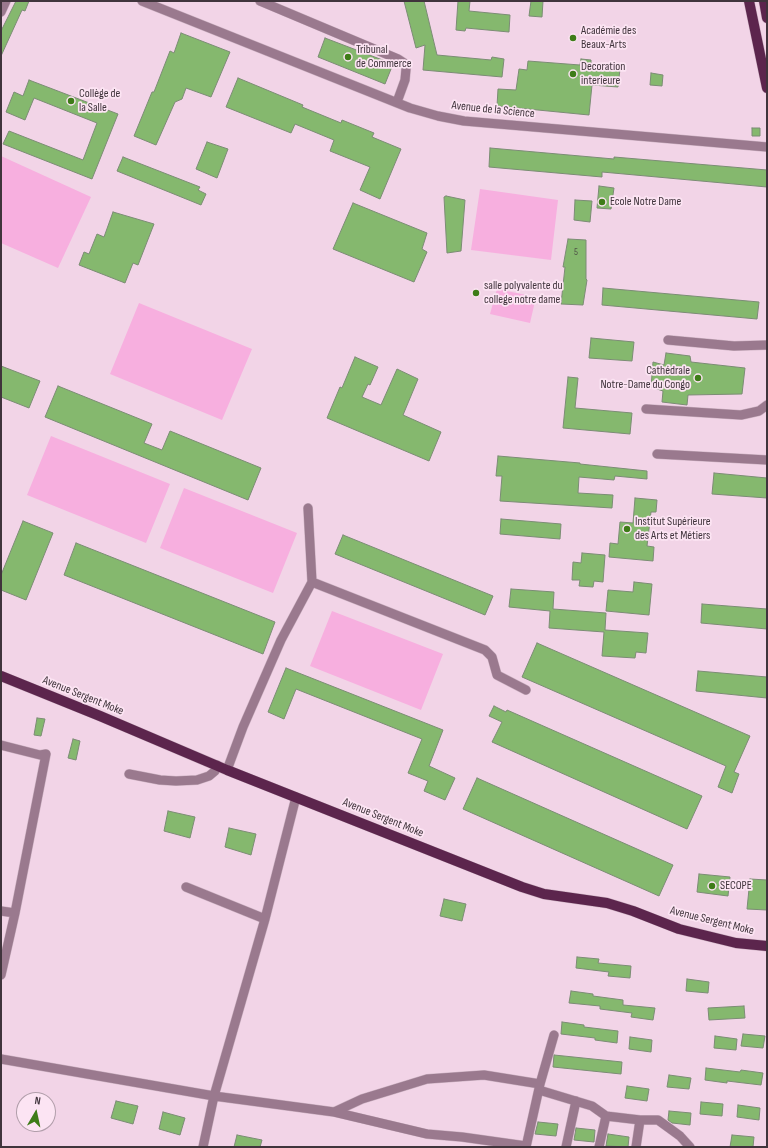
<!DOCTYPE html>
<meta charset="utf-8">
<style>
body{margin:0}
#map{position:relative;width:768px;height:1148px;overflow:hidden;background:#f2d4e7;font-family:"Sofia Sans Condensed",sans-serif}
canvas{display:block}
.frame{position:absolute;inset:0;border:2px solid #40343c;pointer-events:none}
.north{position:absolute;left:16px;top:1092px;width:40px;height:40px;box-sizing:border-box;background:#fce4f3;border:1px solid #b19eaa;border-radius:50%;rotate:9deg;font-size:11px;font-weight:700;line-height:16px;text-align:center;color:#40343c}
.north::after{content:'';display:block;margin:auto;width:14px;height:18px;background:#3e7c18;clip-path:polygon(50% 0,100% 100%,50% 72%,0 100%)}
</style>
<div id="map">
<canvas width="768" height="1148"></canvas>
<div class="frame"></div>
<div class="north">N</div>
</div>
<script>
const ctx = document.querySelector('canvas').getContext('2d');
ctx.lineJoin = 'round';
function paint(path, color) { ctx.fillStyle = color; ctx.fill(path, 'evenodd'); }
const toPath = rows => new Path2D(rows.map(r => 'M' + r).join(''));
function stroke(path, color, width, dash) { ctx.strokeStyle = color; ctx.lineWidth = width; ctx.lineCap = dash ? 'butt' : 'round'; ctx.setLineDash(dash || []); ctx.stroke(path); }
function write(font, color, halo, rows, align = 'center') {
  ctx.font = font + ' "Sofia Sans Condensed",sans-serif'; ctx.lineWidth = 3.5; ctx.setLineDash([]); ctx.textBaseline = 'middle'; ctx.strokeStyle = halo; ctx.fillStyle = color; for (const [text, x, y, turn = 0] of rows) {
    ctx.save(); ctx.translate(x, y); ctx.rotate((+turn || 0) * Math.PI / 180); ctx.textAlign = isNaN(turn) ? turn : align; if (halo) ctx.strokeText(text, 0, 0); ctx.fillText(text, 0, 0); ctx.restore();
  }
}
paint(toPath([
 [1,156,91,197,58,268,1,243],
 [480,189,558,200,551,260,471,250],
 [497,289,536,297,530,323,490,314],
 [139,303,252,349,222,420,110,374],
 [51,436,170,484,146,543,27,495],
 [184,488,297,533,273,593,160,548],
 [332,611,443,654,421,710,310,666]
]), '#f7afdf');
const building = toPath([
 [16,1,29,1,25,11,22,10,1,56,1,31,16,1],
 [404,1,424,1,437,55,491,60,492,57,504,59,502,77,423,70,425,45,416,48,404,1],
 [458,1,470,1,469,11,510,15,509,32,466,28,465,31,456,30,458,1],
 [531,1,543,1,542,17,529,16,531,1],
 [181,33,230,52,211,97,186,88,182,99,175,102,156,145,134,136,152,92,154,92,170,51,174,53,181,33],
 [325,38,393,64,385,84,318,57,325,38],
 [581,59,591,60,591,66,620,69,618,87,592,85,589,115,497,106,498,89,516,90,519,69,527,70,528,61,580,65,581,59],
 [651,73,663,75,662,86,650,85,651,73],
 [238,78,303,105,302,107,341,123,342,120,374,133,372,137,401,149,380,199,360,190,370,167,330,151,334,140,295,124,291,133,226,107,238,78],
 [29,80,118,114,92,179,3,144,9,131,83,160,97,123,34,98,25,120,6,112,14,92,23,96,29,80],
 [752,128,760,128,760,136,752,136,752,128],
 [207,142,228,149,217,178,196,169,207,142],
 [490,148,614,159,614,157,767,170,767,187,602,172,602,177,489,167,490,148],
 [123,157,200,187,198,190,206,194,201,205,117,171,123,157],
 [599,186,614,188,611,209,597,208,599,186],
 [446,196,465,200,461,251,447,253,444,197,446,196],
 [575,200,592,201,590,222,574,220,575,200],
 [353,203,427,233,422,249,427,252,414,282,333,249,353,203],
 [113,212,154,224,138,265,133,263,125,283,79,265,84,252,89,254,97,234,104,237,113,212],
 [568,239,586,240,586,279,587,280,583,305,561,304,565,267,563,267,568,239],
 [603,288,759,302,757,319,602,305,603,288],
 [591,338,634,342,632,361,589,358,591,338],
 [666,353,690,356,691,362,745,368,742,394,688,395,687,405,662,402,663,391,651,387,653,362,664,365,666,353],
 [355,357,378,367,370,385,368,384,362,397,381,405,397,369,418,379,403,415,441,432,429,461,327,418,340,387,342,388,355,357],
 [1,366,40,381,29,408,1,397,1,366],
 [568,377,578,378,575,408,632,413,630,434,563,428,568,377],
 [58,386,152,424,144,443,162,450,170,431,261,468,248,500,45,417,58,386],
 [498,456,580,463,580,464,647,471,647,479,615,476,614,480,579,477,578,493,613,495,612,508,500,501,502,476,496,476,498,456],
 [714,473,767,478,767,498,712,494,714,473],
 [635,498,657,500,656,512,651,512,647,546,654,547,653,561,609,557,610,543,618,544,620,522,633,523,635,498],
 [501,519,561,524,560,539,500,534,501,519],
 [23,521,53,533,26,600,1,590,1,575,23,521],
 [343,535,493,596,485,615,335,554,343,535],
 [76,543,275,622,263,654,64,575,76,543],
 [582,553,605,555,603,582,594,581,593,587,579,586,580,580,572,580,573,562,581,563,582,553],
 [634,582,652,584,649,615,606,611,608,590,633,592,634,582],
 [511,589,554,592,553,609,606,613,605,630,648,633,646,653,636,652,635,658,602,656,604,632,549,628,550,611,509,607,511,589],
 [702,604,767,609,767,629,701,623,702,604],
 [537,643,750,736,734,772,739,774,732,793,718,787,726,766,522,677,537,643],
 [286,668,443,730,429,766,455,778,445,800,424,791,428,781,408,773,422,739,296,689,284,719,268,712,286,668],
 [698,671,767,677,767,698,696,691,698,671],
 [494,706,506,712,507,710,702,796,687,829,492,742,502,722,489,716,494,706],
 [37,718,45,719,41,736,34,735,37,718],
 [73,739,80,741,76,760,68,758,73,739],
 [477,778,673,865,659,896,463,809,477,778],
 [168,811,195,817,190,838,164,831,168,811],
 [229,828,256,834,251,855,225,847,229,828],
 [699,874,730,877,728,896,697,892,699,874],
 [750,879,767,880,767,910,747,909,750,879],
 [444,899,466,904,462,921,440,916,444,899],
 [577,957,599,959,598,963,631,966,630,978,608,976,609,972,576,968,577,957],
 [687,979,709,982,708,993,686,991,687,979],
 [571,991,593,994,593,996,623,1000,623,1005,655,1008,653,1020,631,1017,632,1013,600,1009,600,1006,569,1003,571,991],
 [744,1006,745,1018,709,1020,708,1008,744,1006],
 [562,1022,584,1025,584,1027,618,1031,617,1043,595,1040,595,1038,561,1034,562,1022],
 [743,1034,765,1036,763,1048,741,1046,743,1034],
 [715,1036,737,1039,736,1050,714,1048,715,1036],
 [630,1037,652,1040,651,1052,629,1049,630,1037],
 [554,1055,622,1062,621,1074,553,1067,554,1055],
 [706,1068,740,1072,741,1070,763,1073,761,1085,727,1081,727,1083,705,1080,706,1068],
 [669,1075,691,1078,689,1089,667,1087,669,1075],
 [627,1086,649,1089,647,1101,625,1098,627,1086],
 [116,1101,138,1106,133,1124,111,1118,116,1101],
 [701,1102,723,1104,722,1116,700,1114,701,1102],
 [738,1105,760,1108,759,1120,737,1117,738,1105],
 [669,1111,691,1113,690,1125,672,1123,668,1120,669,1111],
 [163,1112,185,1118,180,1135,159,1129,163,1112],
 [538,1122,558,1124,556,1136,535,1134,538,1122],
 [576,1128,595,1130,594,1142,574,1140,576,1128],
 [608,1134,629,1137,628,1147,606,1146,608,1134],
 [237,1135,262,1140,260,1147,234,1147,237,1135],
 [732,1135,754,1137,753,1147,730,1147,732,1135]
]);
paint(building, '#85b86e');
stroke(building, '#7b8c74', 1);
const minor = toPath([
 [142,1,410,108,438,116,464,121,767,147],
 [260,1,398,59,404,63,406,69,405,80,397,102],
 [1,12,6,1],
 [668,340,734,346,767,345],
 [646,409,741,415,759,411,767,405],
 [657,454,767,460],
 [312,582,485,650,492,657,497,675,526,690],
 [1,745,40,755,46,754,15,913,1,975],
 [227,770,243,727,281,640,312,582,308,508],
 [129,774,160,780,176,781,197,780,209,776,215,771,217,765],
 [186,887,265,919],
 [1,911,15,913],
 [1,1059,214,1096,334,1112,427,1134,462,1137,526,1146],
 [539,1090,592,1106,606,1116,640,1120,658,1120,680,1136,690,1147],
 [334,1112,362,1099,427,1079,484,1075,540,1084],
 [203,1147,214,1096,265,919,296,797],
 [526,1147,540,1084,554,1035],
 [566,1147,576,1101],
 [599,1147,606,1116],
 [636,1147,640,1120]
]);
const major = toPath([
 [749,1,767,88],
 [764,1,767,18],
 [1,676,100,716,227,770,522,887,544,894,607,903,633,911,679,929,736,943,767,946]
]);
stroke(minor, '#cbb1c1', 10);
stroke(major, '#cbb1c1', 11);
stroke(minor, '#9a798e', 9);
stroke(major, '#5c254d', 10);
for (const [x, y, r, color] of [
 [573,38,4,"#3e7c18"],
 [348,57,4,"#3e7c18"],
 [573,74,4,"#3e7c18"],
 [71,101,4,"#3e7c18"],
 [602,202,4,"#3e7c18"],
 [476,293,4,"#3e7c18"],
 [698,378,4,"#3e7c18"],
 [627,529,4,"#3e7c18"],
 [712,886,4,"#3e7c18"]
]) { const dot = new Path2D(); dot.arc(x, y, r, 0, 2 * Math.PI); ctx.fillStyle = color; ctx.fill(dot); stroke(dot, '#fce4f3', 1.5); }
write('10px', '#515548', null, [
 ["5",576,252]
]);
write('12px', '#40343c', '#fce4f3', [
 ["Académie des",581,31],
 ["Beaux-Arts",581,45],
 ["Tribunal",356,50],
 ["de Commerce",356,64],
 ["Decoration",581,67],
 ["interieure",581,81],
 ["Collège de",79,94],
 ["la Salle",79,108],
 ["Ecole Notre Dame",610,202],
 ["salle polyvalente du",484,286],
 ["college notre dame",484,300],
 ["Cathédrale",690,371,"right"],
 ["Notre-Dame du Congo",690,385,"right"],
 ["Institut Supérieure",635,522],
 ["des Arts et Métiers",635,536],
 ["SECOPE",720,886]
], 'left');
write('12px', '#40343c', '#fce4f3', [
 ["Avenue de la Science",493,110,6],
 ["Avenue Sergent Moke",83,696,22],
 ["Avenue Sergent Moke",383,818,22],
 ["Avenue Sergent Moke",712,921,14]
]);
</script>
